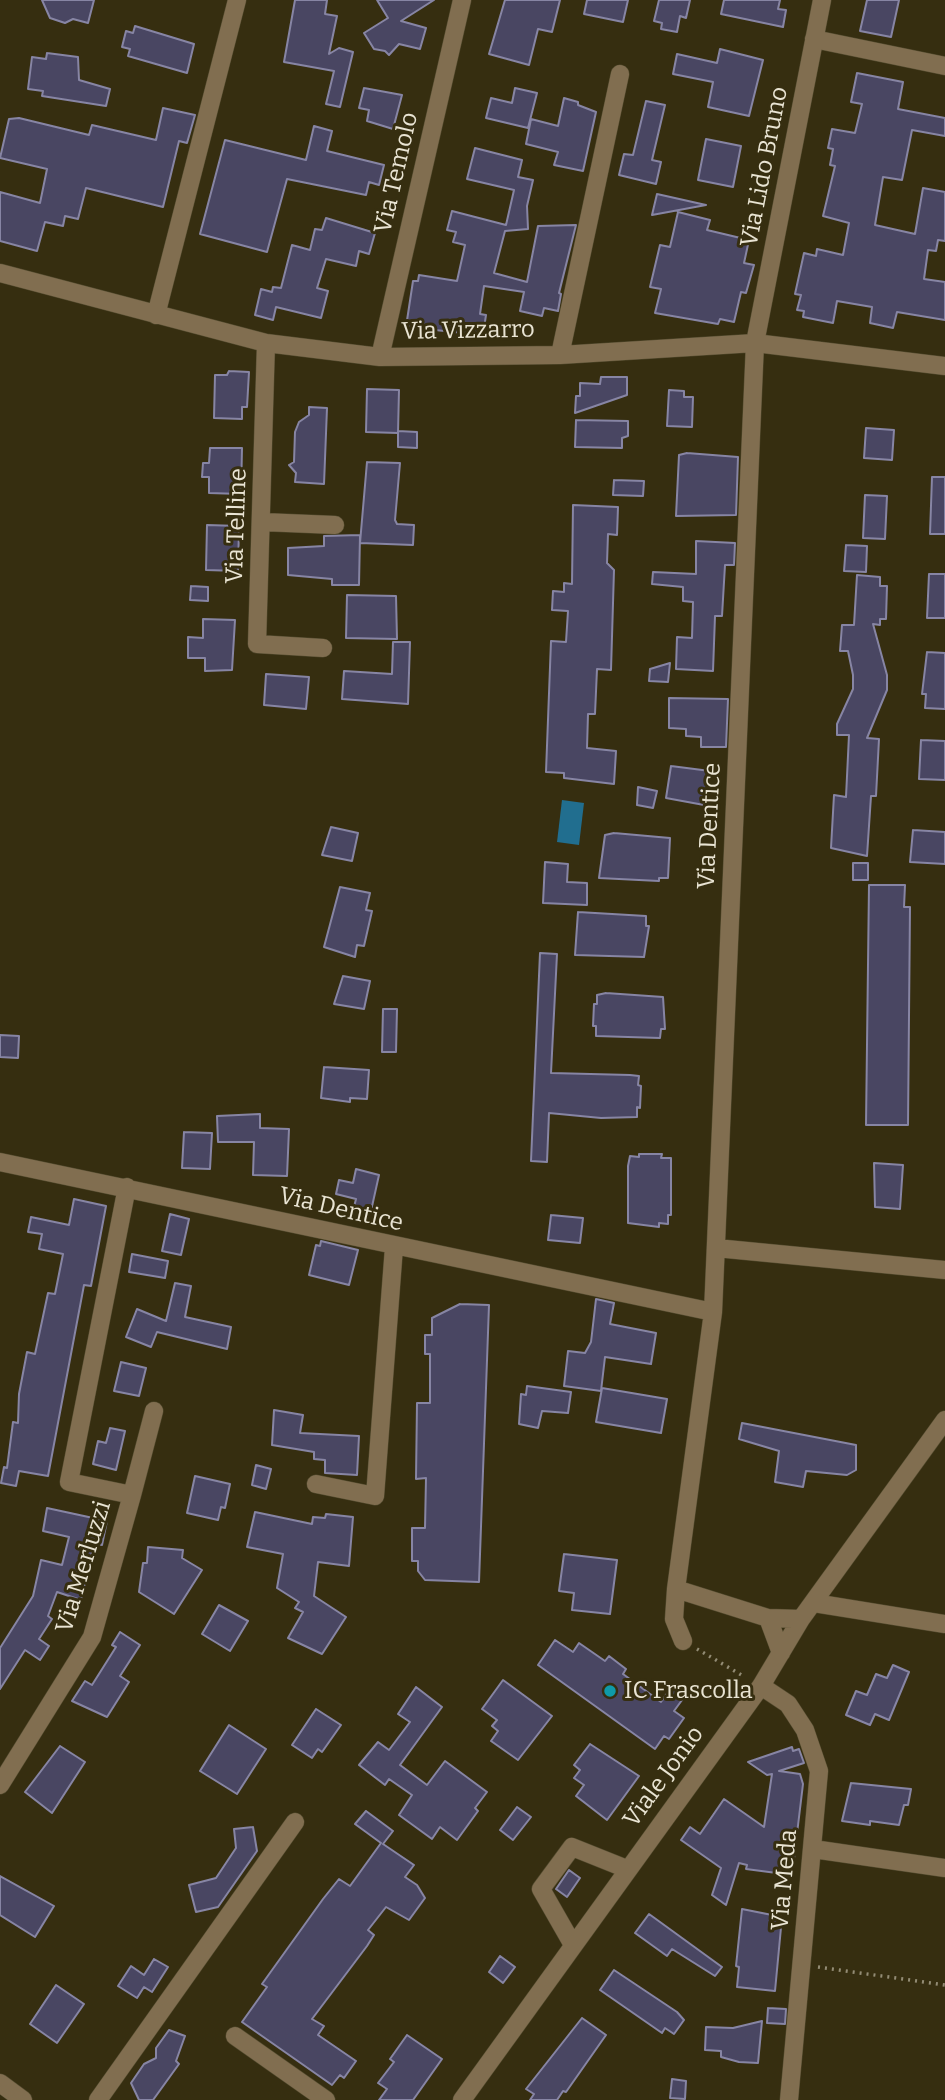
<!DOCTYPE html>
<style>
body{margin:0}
canvas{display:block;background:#362e10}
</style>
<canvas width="945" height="2100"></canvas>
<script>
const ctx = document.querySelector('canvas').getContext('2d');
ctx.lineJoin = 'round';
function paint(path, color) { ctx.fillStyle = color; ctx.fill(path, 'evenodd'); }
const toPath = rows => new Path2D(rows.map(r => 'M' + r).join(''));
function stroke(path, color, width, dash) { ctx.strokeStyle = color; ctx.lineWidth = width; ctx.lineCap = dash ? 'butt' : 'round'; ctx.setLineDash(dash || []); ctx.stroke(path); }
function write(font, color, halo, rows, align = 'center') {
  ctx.font = font + ' Bitter,serif'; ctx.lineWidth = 6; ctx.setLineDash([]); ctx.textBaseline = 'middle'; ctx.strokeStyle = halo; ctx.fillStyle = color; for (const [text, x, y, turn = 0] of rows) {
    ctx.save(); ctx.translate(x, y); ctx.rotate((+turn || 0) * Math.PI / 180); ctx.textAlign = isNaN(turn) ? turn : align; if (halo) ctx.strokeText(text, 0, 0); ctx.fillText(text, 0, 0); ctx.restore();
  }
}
paint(toPath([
 [562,800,584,803,579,845,557,842]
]), '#216e8f');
const building = toPath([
 [42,0,94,0,88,23,73,19,65,23,50,18,42,0],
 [295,0,327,0,325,14,337,16,329,54,339,48,353,52,340,107,326,104,334,71,284,62,295,0],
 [377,0,434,0,401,21,426,28,420,49,399,44,389,55,385,51,374,49,364,33,388,18,377,0],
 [505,0,560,0,552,32,538,29,529,65,489,54,505,0],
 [587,0,628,0,623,22,584,14,587,0],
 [659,0,690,0,686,18,680,16,677,32,661,29,662,23,654,21,659,0],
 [724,0,780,0,778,9,786,10,783,27,721,14,724,0],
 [867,0,899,0,891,37,860,31,867,0],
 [135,26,194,44,187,73,128,56,130,49,122,47,126,31,133,33,135,26],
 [720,49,763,60,749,116,708,107,713,82,673,74,677,54,717,63,720,49],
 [47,53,78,57,79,80,110,89,106,106,42,96,43,91,28,89,32,57,46,59,47,53],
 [857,73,903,82,898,109,945,118,945,136,912,130,902,180,883,177,875,225,915,234,923,188,945,192,945,241,938,240,936,251,928,250,924,279,945,282,945,320,897,312,893,328,870,323,872,307,837,301,833,323,803,317,804,311,797,310,801,295,795,294,804,253,816,256,817,249,843,255,849,223,823,216,835,166,830,165,833,149,828,148,832,129,855,133,862,104,851,102,857,73],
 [364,88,402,95,393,129,367,121,369,110,359,108,364,88],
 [515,88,537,93,528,128,486,118,491,98,512,103,515,88],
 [564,98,578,102,578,105,596,112,583,171,554,165,558,152,526,144,531,119,558,126,564,98],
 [646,101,665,105,652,160,661,162,656,184,619,175,624,154,633,155,646,101],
 [163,108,195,115,187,143,179,141,163,207,86,188,78,219,65,216,63,226,45,222,37,251,0,241,0,192,40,203,47,169,0,158,9,119,19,118,89,135,92,125,156,140,163,108],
 [314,126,332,131,327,151,384,165,379,185,369,182,366,195,287,179,267,252,200,234,225,140,306,160,314,126],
 [706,139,741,146,733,187,698,180,706,139],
 [475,148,522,160,518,177,533,180,527,206,528,229,505,231,494,273,527,282,538,226,576,225,559,293,561,294,558,311,544,308,542,316,520,311,524,292,484,286,480,314,486,315,483,335,406,327,413,281,418,281,419,275,457,281,465,245,453,242,456,232,447,230,452,211,506,225,514,190,467,179,475,148],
 [657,194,706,205,652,215,657,194],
 [678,212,710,220,707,230,749,240,744,263,754,265,746,293,741,292,734,322,720,319,718,324,655,313,661,289,650,287,660,245,670,247,678,212],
 [326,218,375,233,369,254,359,251,356,266,326,259,317,288,328,291,321,318,276,307,273,320,255,315,261,289,272,292,273,287,281,288,292,245,310,250,315,229,322,230,326,218],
 [229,371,249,372,247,407,242,407,242,419,214,418,215,375,227,375,229,371],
 [601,377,627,377,627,395,575,413,576,396,580,396,580,383,600,384,601,377],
 [367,389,399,390,398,433,366,432,367,389],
 [669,390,684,391,684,397,693,397,692,427,667,426,669,390],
 [309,407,327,408,324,484,295,482,296,473,289,465,294,462,295,432,299,422,309,415,309,407],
 [576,420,628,421,628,436,622,438,622,448,575,447,576,420],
 [866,428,894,430,892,460,864,458,866,428],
 [398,431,417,432,417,448,398,447,398,431],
 [210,448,242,448,241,494,209,493,209,477,202,477,203,463,209,463,210,448],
 [687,453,738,457,736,515,676,516,679,455,687,453],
 [367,462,400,463,395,520,397,524,414,525,413,545,360,543,367,462],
 [932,477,945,477,945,534,930,534,932,477],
 [614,480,644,481,643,496,613,495,614,480],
 [865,495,887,496,885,539,863,538,865,495],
 [573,505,618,507,617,535,608,534,607,563,614,570,611,670,597,669,595,714,588,714,587,748,616,751,614,784,564,778,564,773,546,772,551,641,566,642,568,611,552,610,553,591,564,592,564,583,572,584,573,505],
 [207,525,239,526,238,571,206,570,207,525],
 [360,535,359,585,332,585,332,579,288,575,288,548,324,546,324,536,360,535],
 [696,541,735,543,734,565,725,565,722,616,715,616,713,671,676,669,677,637,692,638,693,602,683,601,683,587,652,584,653,572,696,574,696,541],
 [846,545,867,546,866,572,844,571,846,545],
 [929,574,945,574,945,618,927,618,929,574],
 [857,575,880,577,880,586,887,586,886,619,880,619,880,625,873,624,887,675,887,690,867,738,879,739,876,796,871,796,867,856,831,848,834,795,846,797,849,735,837,735,837,724,853,689,853,675,848,651,840,651,842,625,854,625,857,575],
 [191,586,208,587,208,601,190,600,191,586],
 [347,595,396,596,397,639,346,638,347,595],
 [203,619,235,620,232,670,205,671,205,658,188,658,188,637,203,638,203,619],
 [393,642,410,642,408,704,342,699,344,671,392,674,393,642],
 [927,652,945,653,945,709,925,708,926,694,922,694,927,652],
 [670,663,668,682,649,681,650,669,670,663],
 [266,674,309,677,306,709,264,705,266,674],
 [669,698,728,699,726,747,701,747,701,737,686,736,686,729,669,728,669,698],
 [921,740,945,741,945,780,919,779,921,740],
 [671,766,710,771,704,805,666,798,671,766],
 [638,787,657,791,653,808,637,805,638,787],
 [331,827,358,833,352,861,322,855,331,827],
 [913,830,945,832,945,864,910,862,913,830],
 [614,833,670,838,668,878,659,878,659,881,599,878,605,835,614,833],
 [545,862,568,864,567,882,587,883,587,905,543,903,545,862],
 [853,863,868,863,868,880,853,880,853,863],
 [869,885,905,885,904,907,910,907,908,1125,866,1125,869,885],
 [340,887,370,893,366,910,372,911,364,946,357,945,355,957,324,947,340,887],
 [578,912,646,916,646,926,649,926,644,957,575,955,578,912],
 [540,953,557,954,551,1073,630,1075,639,1076,638,1085,641,1086,640,1108,637,1107,637,1117,601,1118,549,1113,547,1162,531,1161,540,953],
 [343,976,370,981,364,1009,334,1004,343,976],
 [606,993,663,997,665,1029,661,1029,660,1038,596,1036,596,1026,593,1026,594,1004,597,1004,597,995,606,993],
 [383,1009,397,1009,396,1052,382,1052,383,1009],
 [0,1035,19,1036,18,1058,0,1057,0,1035],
 [324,1067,369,1070,367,1099,350,1098,350,1102,321,1098,324,1067],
 [260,1114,260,1128,289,1129,287,1176,253,1175,254,1142,218,1142,217,1116,260,1114],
 [184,1132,212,1133,210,1169,182,1168,184,1132],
 [639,1154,662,1154,661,1158,671,1158,671,1215,668,1215,668,1224,659,1223,659,1227,628,1223,628,1166,630,1156,639,1157,639,1154],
 [874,1163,903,1165,900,1209,875,1207,874,1163],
 [356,1169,379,1175,371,1211,354,1207,356,1199,336,1194,339,1180,353,1183,356,1169],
 [74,1199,106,1206,91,1286,84,1285,48,1476,19,1471,16,1486,1,1483,4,1467,7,1468,13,1422,18,1423,19,1394,27,1352,35,1354,48,1293,55,1294,63,1254,39,1249,42,1234,28,1232,31,1217,69,1225,74,1199],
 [170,1214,189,1219,181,1255,162,1251,170,1214],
 [551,1215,583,1218,580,1243,548,1240,551,1215],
 [321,1241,358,1250,349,1285,309,1275,316,1245,320,1246,321,1241],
 [132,1254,168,1261,165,1278,129,1272,132,1254],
 [175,1283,191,1286,185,1317,231,1327,227,1349,157,1332,151,1347,126,1337,137,1309,166,1321,175,1283],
 [596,1299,614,1303,610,1324,656,1333,651,1364,605,1357,601,1391,564,1386,568,1351,585,1353,591,1342,596,1299],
 [460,1304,489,1305,479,1582,425,1580,418,1571,418,1561,412,1561,412,1528,425,1528,426,1478,416,1479,417,1403,430,1403,430,1354,425,1354,425,1335,432,1335,432,1318,460,1304],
 [121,1362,146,1368,139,1396,114,1391,121,1362],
 [527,1386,571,1392,568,1413,542,1411,538,1428,519,1424,521,1394,526,1395,527,1386],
 [602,1388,667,1399,661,1433,596,1422,602,1388],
 [274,1410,303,1415,300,1433,359,1436,357,1475,325,1473,325,1460,314,1459,314,1452,272,1445,274,1410],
 [742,1423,856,1445,856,1470,847,1475,806,1471,803,1487,775,1482,779,1451,739,1439,742,1423],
 [110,1428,125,1431,116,1470,93,1464,98,1441,106,1443,110,1428],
 [256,1465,271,1469,266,1489,252,1485,256,1465],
 [195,1476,230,1484,225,1508,221,1507,218,1520,187,1513,195,1476],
 [47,1508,107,1521,102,1545,94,1543,81,1600,57,1592,48,1616,52,1619,39,1639,49,1646,40,1660,25,1650,0,1689,0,1648,33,1596,41,1560,62,1565,69,1537,43,1531,47,1508],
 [255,1512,312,1524,313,1517,325,1518,326,1514,353,1517,349,1566,318,1562,314,1596,346,1617,322,1654,288,1638,303,1612,295,1608,299,1602,277,1588,283,1554,247,1547,255,1512],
 [148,1547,183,1550,182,1558,202,1570,174,1614,139,1592,143,1563,147,1563,148,1547],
 [564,1554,617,1560,610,1614,572,1610,574,1593,559,1591,564,1554],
 [219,1605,248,1621,230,1651,202,1634,219,1605],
 [120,1632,140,1645,120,1676,129,1682,107,1717,72,1701,85,1681,92,1685,116,1647,112,1645,120,1632],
 [555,1640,573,1652,579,1643,605,1661,609,1656,626,1669,623,1674,661,1702,672,1686,685,1696,674,1711,684,1718,669,1739,664,1736,655,1749,538,1665,555,1640],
 [893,1665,909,1672,889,1720,875,1714,870,1725,846,1715,856,1691,867,1695,876,1674,887,1678,893,1665],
 [503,1680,552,1716,518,1760,491,1741,498,1731,492,1726,497,1720,482,1709,503,1680],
 [416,1687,442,1707,400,1765,427,1785,445,1761,487,1792,475,1808,478,1811,457,1840,440,1827,432,1839,399,1815,412,1795,389,1779,385,1785,359,1765,378,1742,389,1750,410,1722,398,1714,416,1687],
 [316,1709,341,1725,322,1752,318,1749,312,1758,292,1745,316,1709],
 [229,1725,266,1749,237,1794,200,1771,229,1725],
 [590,1744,639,1776,607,1820,576,1796,584,1785,574,1778,580,1770,574,1765,590,1744],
 [60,1746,85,1762,52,1813,25,1792,60,1746],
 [792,1747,793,1751,799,1749,804,1763,779,1771,800,1774,803,1784,792,1875,746,1869,747,1865,739,1863,726,1905,712,1895,721,1868,681,1840,690,1827,700,1834,724,1799,764,1827,772,1774,767,1775,748,1762,792,1747],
 [851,1783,911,1789,908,1805,904,1805,899,1825,870,1821,870,1825,842,1821,851,1783],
 [517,1807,531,1817,513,1840,500,1830,517,1807],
 [366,1811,393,1831,383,1844,414,1865,405,1877,417,1885,425,1898,409,1920,386,1907,368,1930,374,1935,367,1946,312,2019,324,2026,318,2035,356,2061,344,2078,340,2075,332,2085,242,2022,267,1987,262,1984,323,1899,339,1879,350,1886,381,1843,355,1824,366,1811],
 [253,1827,257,1851,218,1907,196,1912,189,1885,216,1878,236,1848,234,1829,253,1827],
 [569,1870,580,1878,567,1897,556,1889,569,1870],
 [0,1876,54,1906,35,1937,0,1915,0,1876],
 [742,1909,782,1917,775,1991,737,1987,739,1967,736,1966,742,1909],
 [649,1914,722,1967,715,1976,672,1949,667,1956,635,1933,649,1914],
 [500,1956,515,1967,503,1983,489,1972,500,1956],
 [154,1959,168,1967,152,1992,144,1987,137,1998,118,1986,131,1966,144,1975,154,1959],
 [614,1970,677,2012,684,2020,674,2034,665,2028,662,2033,600,1990,614,1970],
 [56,1985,84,2004,57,2043,30,2024,56,1985],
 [768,2008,786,2009,785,2024,767,2023,768,2008],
 [582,2018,606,2035,566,2092,563,2091,557,2100,530,2100,534,2094,526,2089,582,2018],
 [762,2021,758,2063,739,2062,721,2057,721,2051,705,2050,706,2027,733,2028,762,2021],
 [169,2030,185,2036,176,2061,179,2064,153,2100,139,2100,131,2083,144,2064,156,2058,156,2048,169,2030],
 [407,2035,442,2059,413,2100,379,2100,387,2089,378,2083,394,2062,390,2059,407,2035],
 [672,2079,686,2081,685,2099,670,2098,672,2079]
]);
paint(building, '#494662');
stroke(building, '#8785a4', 2);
const minor = toPath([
 [814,39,945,66],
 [0,273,266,343,380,357,560,355,755,343,945,366],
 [156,315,237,0],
 [266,343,257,644,323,648],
 [560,355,620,74],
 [380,357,462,0],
 [262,522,335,525],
 [0,1162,713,1312],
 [716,1248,945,1270],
 [316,1484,375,1496,394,1247],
 [132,1495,154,1411],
 [676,1589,768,1618,801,1619],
 [814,1603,945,1624],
 [768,1618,781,1653],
 [683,1641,674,1619,676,1589,713,1312,755,343,822,0],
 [761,1686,788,1704,805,1730,819,1771,789,2100],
 [0,1785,92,1637,132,1495,69,1482,127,1187],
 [813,1849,945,1868],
 [573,1945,541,1889,572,1847,627,1869],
 [235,2036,326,2100],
 [0,2083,23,2100],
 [98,2100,295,1822],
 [462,2100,761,1686,801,1619,945,1420]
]);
stroke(minor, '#534b2f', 19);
stroke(toPath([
 [697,1649,745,1677],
 [818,1967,945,1985]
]), '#938c75', 3.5, [2, 5]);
stroke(minor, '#816e50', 18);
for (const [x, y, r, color] of [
 [610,1691,7,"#0f9aa8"]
]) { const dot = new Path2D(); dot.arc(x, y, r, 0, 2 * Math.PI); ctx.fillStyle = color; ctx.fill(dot); stroke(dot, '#362e10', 2.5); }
write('24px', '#e9e4d3', '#362e10', [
 ["Via Lido Bruno",765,167,-79],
 ["Via Temolo",397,173,-77],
 ["Via Vizzarro",468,331,-1],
 ["Via Telline",237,526,-88],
 ["Via Dentice",710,826,-87],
 ["Via Dentice",341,1210,13],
 ["Via Merluzzi",84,1567,-73],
 ["Viale Jonio",664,1777,-54],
 ["Via Meda",785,1880,-85]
]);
write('24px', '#e9e4d3', '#362e10', [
 ["IC Frascolla",624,1691]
], 'left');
</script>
